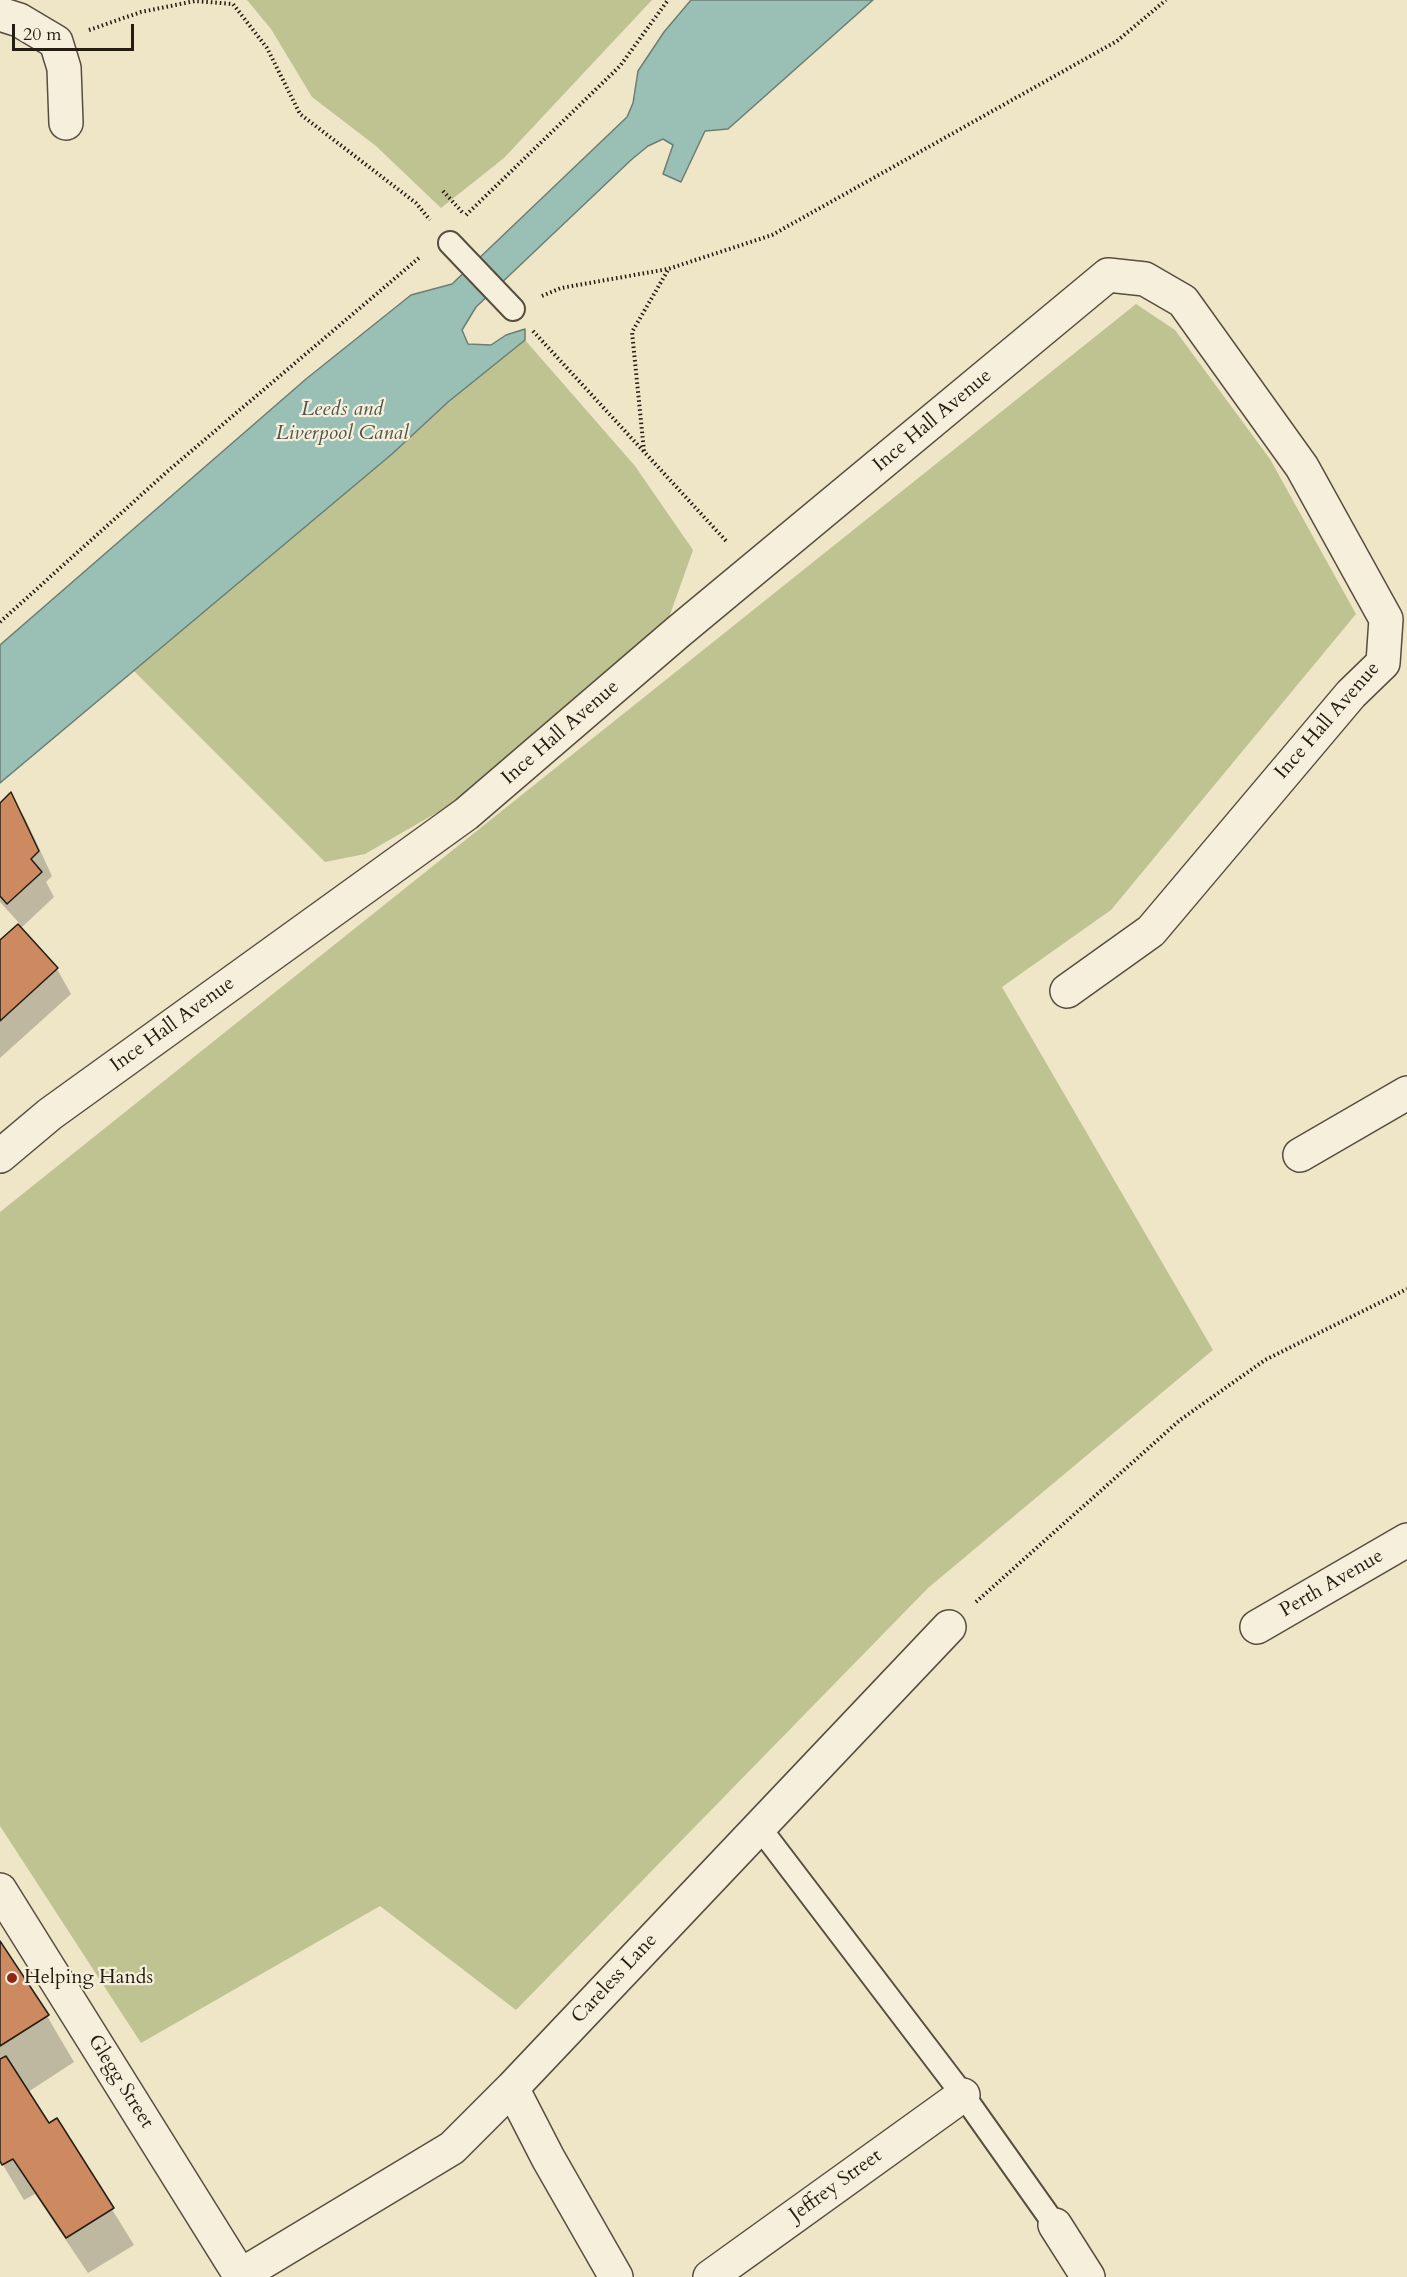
<!DOCTYPE html>
<style>
body{margin:0}
#map{position:relative;width:1407px;height:2277px;overflow:hidden;background:#efe6c8;font-family:Cardo,serif}
canvas{display:block}
.scale{position:absolute;left:12px;top:24px;width:122px;height:27px;box-sizing:border-box;border:3px solid #251c12;border-top:0;padding-left:8px;font-size:18px;line-height:21px;white-space:nowrap;color:#251c12;-webkit-text-stroke:4px #f5efdb;paint-order:stroke}
</style>
<div id="map">
<canvas width="1407" height="2277"></canvas>
<div class="scale">20 m</div>
</div>
<script>
const ctx = document.querySelector('canvas').getContext('2d');
ctx.lineJoin = 'round';
function paint(path, color) { ctx.fillStyle = color; ctx.fill(path, 'evenodd'); }
const toPath = rows => new Path2D(rows.map(r => 'M' + r).join(''));
function stroke(path, color, width, dash) { ctx.strokeStyle = color; ctx.lineWidth = width; ctx.lineCap = dash ? 'butt' : 'round'; ctx.setLineDash(dash || []); ctx.stroke(path); }
function write(font, color, halo, rows, align = 'center') {
  ctx.font = font + ' Cardo,serif'; ctx.lineWidth = 4.5; ctx.setLineDash([]); ctx.textBaseline = 'middle'; ctx.strokeStyle = halo; ctx.fillStyle = color; for (const [text, x, y, turn = 0] of rows) {
    ctx.save(); ctx.translate(x, y); ctx.rotate((+turn || 0) * Math.PI / 180); ctx.textAlign = isNaN(turn) ? turn : align; if (halo) ctx.strokeText(text, 0, 0); ctx.fillText(text, 0, 0); ctx.restore();
  }
}
paint(toPath([
 [247,0,652,0,504,158,441,208,376,146,312,97,271,29],
 [1136,304,1175,330,1270,459,1356,614,1111,910,1002,987,1213,1350,928,1588,516,2010,380,1906,141,2043,0,1826,0,1212],
 [525,340,635,466,693,550,666,626,478,789,365,854,325,862,133,670,392,454,448,402]
]), '#bfc392');
const water = toPath([
 [691,0,873,0,728,129,705,131,681,182,663,174,673,145,663,139,648,146,631,160,476,307,462,330,468,344,491,345,506,335,525,329,525,340,448,402,392,454,0,783,0,645,306,379,411,295,452,284,627,117,633,103,638,71,664,32,691,0]
]);
paint(water, '#9ac0b5');
stroke(water, '#6b7e74', 1.5);
paint(toPath([
 [11,795,25,818,52,876,46,882,54,897,20,929,57,969,71,994,0,1058,0,942,20,924,0,902,0,805],
 [0,1944,47,2016,74,2062,28,2092,49,2125,57,2120,134,2245,88,2273,35,2194,24,2200,0,2160]
]), '#0003');
const building = toPath([
 [11,792,39,851,31,859,42,872,7,904,0,896,0,803,11,792],
 [18,924,58,968,0,1021,0,940,18,924],
 [0,1941,49,2015,0,2046,0,1941],
 [6,2056,49,2123,57,2118,114,2208,66,2238,13,2159,2,2165,0,2161,0,2059,6,2056]
]);
paint(building, '#cd8a61');
stroke(building, '#251c12', 1.5);
const lane = toPath([
 [450,243,513,309],
 [759,1827,963,2095,1055,2225]
]);
const street = toPath([
 [0,14,19,20,56,42,64,68,66,123],
 [1300,1155,1407,1093],
 [0,1156,50,1114,466,814,678,632,1108,275,1145,279,1183,301,1302,467,1386,619,1383,663,1351,694,1151,931,1067,991],
 [1257,1627,1407,1540],
 [0,1890,240,2275],
 [512,2088,548,2158,616,2277],
 [1055,2225,1088,2277],
 [238,2277,452,2148,512,2088,949,1627],
 [710,2277,963,2095]
]);
stroke(lane, '#584e40', 26);
stroke(street, '#584e40', 36);
stroke(toPath([
 [89,30,141,12,195,1,233,4,267,48,300,114,416,203,430,220],
 [443,191,463,213],
 [466,215,620,66,668,0],
 [542,296,561,288,668,269,772,235,1117,41,1166,0],
 [533,331,727,542],
 [644,451,632,332,668,270],
 [0,622,169,470,420,257],
 [976,1602,1180,1420,1265,1360,1407,1289]
]), '#251c12', 4, [1.5, 3]);
stroke(lane, '#f5efdb', 22);
stroke(street, '#f5efdb', 33);
for (const [x, y, r, color] of [
 [12,1978,6,"#8f2418"]
]) { const dot = new Path2D(); dot.arc(x, y, r, 0, 2 * Math.PI); ctx.fillStyle = color; ctx.fill(dot); stroke(dot, '#f5efdb', 2); }
write('20px', '#251c12', '#f5efdb', [
 ["Ince Hall Avenue",933,421,-40],
 ["Ince Hall Avenue",1328,721,-49],
 ["Ince Hall Avenue",561,733,-41],
 ["Ince Hall Avenue",173,1025,-36],
 ["Perth Avenue",1332,1584,-30],
 ["Careless Lane",615,1979,-47],
 ["Glegg Street",120,2082,58],
 ["Jeffrey Street",836,2186,-36]
]);
write('20px', '#251c12', '#f5efdb', [
 ["Helping Hands",24,1978]
], 'left');
write('italic 21px', '#4e554b', '#f5efdb', [
 ["Leeds and",342,410],
 ["Liverpool Canal",342,434]
]);
</script>
